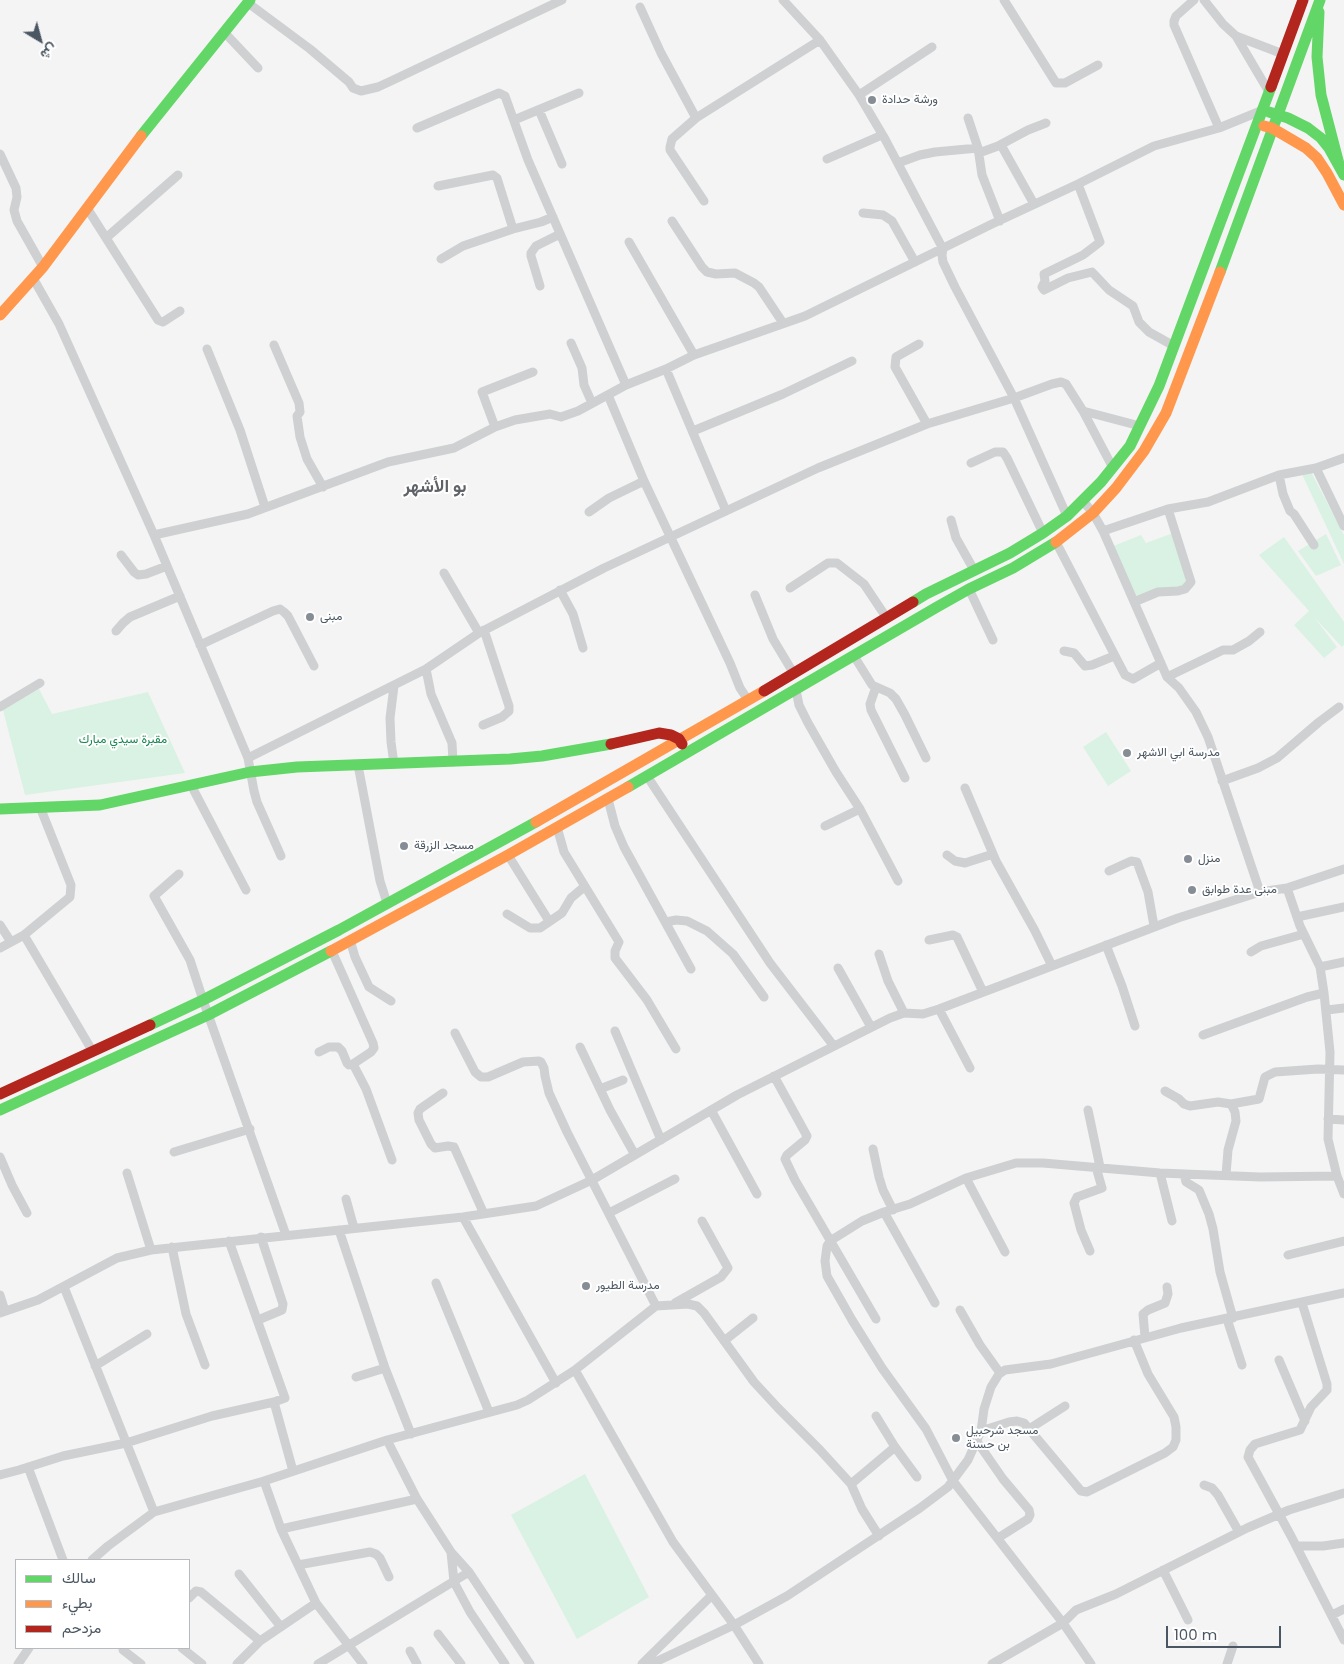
<!DOCTYPE html>
<meta charset="utf-8">
<style>
body{margin:0}
#map{position:relative;width:1344px;height:1664px;overflow:hidden;background:#f4f4f4;font-family:Poppins,Vazirmatn,sans-serif}
canvas{display:block}
.legend{position:absolute;left:15px;top:1559px;width:175px;height:90px;box-sizing:border-box;background:#fff;border:1px solid #b7bbc0;margin:0;padding:6px 9px;list-style:none;font-size:15px;color:#4a5661}
.legend li{display:flex;align-items:center;gap:10px;height:25px}
.legend b{width:25px;border:1px solid #b7bbc0}
.north{position:absolute;left:15px;top:15px;width:50px;height:50px;-webkit-text-stroke:4px #fff;paint-order:stroke;rotate:143deg;font-size:14px;font-weight:700;line-height:20px;text-align:center;color:#4a5661}
.north::after{content:'';display:block;margin:auto;width:18px;height:22px;background:#4a5661;clip-path:polygon(50% 0,100% 100%,50% 72%,0 100%)}
.scale{position:absolute;left:1166px;top:1626px;width:115px;height:22px;box-sizing:border-box;border:2px solid #4a5661;border-top:0;padding-left:6px;font-size:15px;line-height:18px;white-space:nowrap;color:#4a5661;-webkit-text-stroke:4px #fff;paint-order:stroke}
</style>
<div id="map">
<canvas width="1344" height="1664"></canvas>
<ul class="legend">
<li><b style="height:6px;background:#63d668"></b>سالك</li>
<li><b style="height:6px;background:#ff974d"></b>بطيء</li>
<li><b style="height:6px;background:#b3261e"></b>مزدحم</li>
</ul>
<div class="north">ش</div>
<div class="scale">100 m</div>
</div>
<script>
const ctx = document.querySelector('canvas').getContext('2d');
ctx.lineJoin = 'round';
function paint(path, color) { ctx.fillStyle = color; ctx.fill(path, 'evenodd'); }
const toPath = rows => new Path2D(rows.map(r => 'M' + r).join(''));
function stroke(path, color, width, dash) { ctx.strokeStyle = color; ctx.lineWidth = width; ctx.lineCap = dash ? 'butt' : 'round'; ctx.setLineDash(dash || []); ctx.stroke(path); }
function write(font, color, halo, rows, align = 'center') {
  ctx.font = font + ' Poppins,Vazirmatn,sans-serif'; ctx.lineWidth = 4; ctx.setLineDash([]); ctx.textBaseline = 'middle'; ctx.strokeStyle = halo; ctx.fillStyle = color; for (const [text, x, y, turn = 0] of rows) {
    ctx.save(); ctx.translate(x, y); ctx.rotate((+turn || 0) * Math.PI / 180); ctx.textAlign = isNaN(turn) ? turn : align; if (halo) ctx.strokeText(text, 0, 0); ctx.fillText(text, 0, 0); ctx.restore();
  }
}
paint(toPath([
 [1309,468,1344,535,1344,564,1300,470],
 [1176,532,1189,586,1134,602,1111,547,1141,535,1146,543],
 [1326,534,1341,565,1316,576,1298,551],
 [1284,537,1344,622,1344,645,1342,647,1314,617,1337,647,1324,658,1294,625,1309,611,1259,555],
 [39,689,52,714,148,692,185,773,25,795,3,710],
 [1106,732,1131,771,1108,786,1083,747],
 [585,1474,649,1597,577,1639,511,1515]
]), '#d9f2e3');
stroke(toPath([
 [783,0,820,40,859,95,885,139,943,249,942,255,943,262,955,287,1014,398,1052,384,1061,382,1066,384,1083,411,1113,468],
 [1004,0,1056,83,1065,83,1098,65],
 [1194,0,1176,16,1174,21,1174,25,1219,128],
 [1204,0,1223,24,1236,36,1269,92],
 [248,3,310,49,349,82,353,88,361,91,378,87,391,81,562,0],
 [640,7,661,53,696,118,820,40],
 [224,32,258,68],
 [1236,36,1283,54],
 [859,95,932,47],
 [539,110,562,164],
 [696,118,672,139,670,147,670,150,704,201],
 [968,118,978,148,982,175,1000,221],
 [514,120,579,93],
 [417,128,499,93,505,96,528,160,626,385],
 [1001,145,1034,204],
 [979,153,998,146,1028,130,1046,123],
 [0,154,16,188,17,197,14,210,17,221,43,267],
 [827,159,882,135],
 [898,163,920,155,935,152,978,148],
 [1078,184,1100,242,1083,255,1044,274,1045,281,1042,287,1044,290,1068,278,1092,272,1109,290,1133,306,1139,322,1149,332,1174,346],
 [438,186,493,175,497,178,513,229],
 [87,208,158,320,163,322,180,311],
 [863,213,883,215,892,221,915,262],
 [672,221,702,267,707,272,716,274,735,273,754,283,759,287,783,323],
 [106,238,178,175],
 [629,242,694,355],
 [441,259,463,246,513,229,541,222,553,217],
 [33,278,59,324,154,535,248,758,254,791,257,802,281,856],
 [540,286,531,256,531,253,536,246,560,234],
 [571,343,582,368,584,385,592,403],
 [919,344,896,357,895,367,927,424],
 [274,345,299,403,300,412,297,416,300,437,307,459,323,487],
 [207,349,240,430,265,507],
 [666,369,726,511],
 [608,395,644,481,730,663,740,688,748,700],
 [1083,411,1140,426],
 [495,427,482,392,533,372],
 [693,431,783,394,852,361],
 [971,463,995,452,1003,452,1007,458,1043,533],
 [1316,468,1344,526],
 [1279,475,1283,494,1290,511,1294,514,1314,545],
 [1083,501,1093,513,1103,531,1168,509,1208,502,1279,475,1316,468,1344,458],
 [589,512,609,498,644,481],
 [951,520,956,538,974,570],
 [1103,531,1167,677,1179,688,1196,712,1208,737,1260,892],
 [154,535,248,514,388,462,454,448,495,427,515,420,550,414,561,417,578,411,626,385,666,369,694,355,805,316,992,224,1078,184,1154,146,1219,128,1263,110],
 [1056,542,1125,675,1133,679,1161,663],
 [121,555,134,572,138,575,146,574,167,566],
 [444,573,479,633],
 [790,588,828,563,837,563,864,584,886,617],
 [969,589,993,640],
 [560,590,573,614,583,648],
 [755,595,773,639,794,674],
 [1134,602,1158,592,1178,591,1185,589,1191,582,1168,509],
 [116,631,123,623,130,617,180,596],
 [200,645,273,611,280,609,284,612,288,616,314,666],
 [1064,651,1074,653,1085,666,1092,665,1114,656],
 [854,656,872,685,890,693,896,699,905,715,926,758],
 [426,669,431,694,452,743,453,762],
 [1167,677,1223,650,1233,650,1249,641,1260,632],
 [876,687,870,704,871,710,905,778],
 [796,690,799,705,808,723,836,772,860,809,898,881],
 [0,707,40,683],
 [483,725,502,717,509,711,509,706,484,630],
 [248,758,426,669,479,633,604,568,818,468,927,424,1014,398,1067,516],
 [394,764,391,742,390,718,394,686],
 [358,765,380,881,387,903],
 [647,776,770,963,833,1045],
 [1222,781,1258,768,1277,758,1319,722,1339,707],
 [191,785,246,890],
 [965,788,996,861,1035,931,1052,966],
 [608,799,615,826,624,847,691,969],
 [825,826,860,809],
 [557,827,564,852,619,942,615,951,615,958,647,1000,676,1049],
 [508,855,549,921],
 [947,855,955,861,965,863,993,854],
 [1109,871,1131,861,1137,862,1148,892,1154,926],
 [179,874,154,896,190,960,203,1000,286,1235],
 [1287,888,1300,926,1320,967,1324,993,1330,1052,1328,1139,1337,1176,1344,1194],
 [507,914,530,928,540,928,562,913,571,898,584,887],
 [1297,917,1344,907],
 [666,922,676,920,687,921,707,931,733,954,764,997],
 [0,925,11,942],
 [24,935,93,1052],
 [350,940,355,957,369,987,391,1001],
 [929,940,953,935,957,937,983,992],
 [1106,945,1122,986,1135,1026],
 [0,948,24,935,70,897,71,885,40,807],
 [332,951,373,1043,374,1048,371,1052,353,1064,366,1089,392,1160],
 [1251,952,1261,946,1304,934],
 [879,954,888,981,904,1013],
 [1320,967,1344,962],
 [838,968,871,1027],
 [939,1009,970,1068],
 [1327,1010,1344,1008],
 [615,1031,661,1140],
 [1203,1035,1307,997,1324,993],
 [580,1047,610,1110,635,1155],
 [319,1052,329,1047,338,1047,342,1051,347,1063,349,1065,353,1064],
 [774,1076,807,1136,805,1140,787,1155,785,1159,795,1180,876,1319],
 [600,1089,623,1080],
 [1165,1091,1179,1099,1184,1104,1190,1106,1218,1102,1231,1104,1259,1099,1265,1077,1275,1072,1318,1069,1344,1070],
 [443,1093,420,1109,418,1113,419,1120,431,1144,435,1148,448,1146,454,1147,484,1214],
 [711,1110,757,1194],
 [1088,1110,1100,1167],
 [1328,1119,1344,1120],
 [873,1149,879,1177,883,1190,893,1210],
 [174,1152,250,1129],
 [0,1157,12,1185,27,1213],
 [127,1173,151,1250],
 [1160,1173,1172,1221],
 [1184,1174,1186,1182,1199,1190,1209,1214,1213,1229,1220,1272,1233,1318],
 [1226,1175,1228,1150,1236,1121,1235,1112,1231,1104],
 [966,1178,1005,1252],
 [346,1199,354,1228],
 [884,1212,935,1303],
 [609,1213,675,1179],
 [463,1217,556,1383],
 [339,1230,385,1368],
 [172,1247,186,1314,205,1365],
 [1090,1251,1081,1230,1074,1203,1077,1197,1102,1188,1096,1167],
 [1288,1255,1344,1241],
 [436,1283,489,1412],
 [64,1287,154,1512],
 [0,1295,5,1311],
 [675,1303,721,1277,728,1268,702,1221],
 [1302,1303,1327,1384,1327,1390,1311,1407,1300,1430,1255,1444,1250,1450,1248,1457,1291,1536,1344,1640],
 [656,1306,688,1304,697,1306,704,1313,754,1382,778,1408,820,1450,851,1484,862,1509,879,1536],
 [960,1310,980,1345,1000,1373],
 [0,1313,38,1300,117,1258,151,1250,463,1217,536,1206,592,1180,737,1095,890,1018,904,1013,923,1014,939,1009,1178,918,1260,892,1287,888,1344,869],
 [1227,1319,1242,1365],
 [258,1320,282,1310,283,1304,261,1237],
 [1145,1337,1143,1314,1148,1310,1165,1303,1168,1294,1167,1287],
 [724,1341,753,1318],
 [1279,1360,1305,1421],
 [95,1366,147,1334],
 [575,1370,673,1542,734,1625,759,1664],
 [356,1377,385,1368,411,1434],
 [274,1402,293,1471],
 [876,1416,895,1447,917,1477],
 [1029,1429,1065,1406],
 [981,1431,1009,1422,1017,1421,1024,1423,1081,1491,1087,1492,1165,1453,1173,1447,1176,1440,1176,1427,1174,1417,1148,1374,1134,1340],
 [387,1440,417,1499,451,1552,469,1572,530,1664],
 [976,1440,1003,1479,1029,1510,1030,1515,1028,1519,998,1538],
 [28,1467,63,1560],
 [0,1475,19,1470,63,1456,126,1443,212,1416,274,1402,285,1398,229,1241],
 [264,1481,281,1529,417,1499],
 [851,1484,895,1447],
 [1204,1485,1212,1488,1218,1495,1239,1532],
 [281,1529,316,1603,363,1664],
 [1296,1546,1323,1546,1344,1543],
 [451,1552,454,1582,470,1612,505,1664],
 [92,1560,108,1546,154,1512,264,1481,387,1440,517,1405,528,1400,575,1370,656,1306,567,1132,549,1093,545,1076,544,1068,541,1062,539,1061,523,1062,488,1077,481,1077,475,1072,455,1033],
 [298,1565,370,1552,376,1554,380,1558,389,1577],
 [1163,1570,1188,1620],
 [239,1574,281,1627],
 [189,1598,196,1591,201,1592,260,1641],
 [1332,1615,1344,1609],
 [438,1634,461,1664],
 [182,1648,202,1664],
 [123,1650,141,1664],
 [410,1651,417,1664],
 [18,1664,29,1648],
 [237,1664,260,1641,316,1603],
 [318,1664,469,1572],
 [642,1664,712,1595],
 [651,1664,734,1625,787,1596,920,1508,948,1487,968,1460,981,1431,984,1409,991,1387,999,1374,1005,1370,1051,1364,1181,1328,1344,1293],
 [992,1664,1063,1623,1076,1610,1116,1594,1247,1528,1289,1510,1344,1493],
 [1091,1664,1063,1623,953,1481,926,1429,882,1368,852,1320,827,1276,825,1261,827,1246,830,1241,862,1221,884,1212,910,1204,966,1178,1016,1163,1043,1163,1160,1173,1260,1177,1337,1176],
 [1227,1664,1233,1646]
]), '#ced0d2', 9);
stroke(toPath([
 [1319,12,1317,57,1321,95,1339,164],
 [1269,112,1288,118,1308,128,1321,138,1329,148,1344,175],
 [141,136,250,0],
 [1220,272,1320,0],
 [913,602,926,594,1010,553,1043,533,1067,516,1101,482,1130,446,1159,386,1271,87],
 [628,787,937,607,969,589,1013,568,1056,542],
 [0,809,100,805,250,772,297,767,510,759,542,756,611,744],
 [150,1025,203,1000,339,930,536,822],
 [0,1110,208,1015,331,951]
]), '#63d668', 11);
stroke(toPath([
 [1264,126,1272,128,1306,148,1317,158,1327,173,1344,205],
 [0,315,43,267,141,136],
 [1056,542,1093,513,1116,488,1144,451,1166,413,1220,272],
 [536,822,764,691],
 [331,951,508,855,628,787]
]), '#ff974d', 11);
stroke(toPath([
 [1271,87,1303,0],
 [764,691,913,602],
 [611,744,659,733,671,735,679,739,682,744],
 [0,1094,150,1025]
]), '#b3261e', 11);
for (const [x, y, r, color] of [
 [872,100,5,"#868d94"],
 [310,617,5,"#868d94"],
 [1127,753,5,"#868d94"],
 [404,846,5,"#868d94"],
 [1188,859,5,"#868d94"],
 [1192,890,5,"#868d94"],
 [586,1286,5,"#868d94"],
 [956,1438,5,"#868d94"]
]) { const dot = new Path2D(); dot.arc(x, y, r, 0, 2 * Math.PI); ctx.fillStyle = color; ctx.fill(dot); stroke(dot, '#fff', 2); }
write('12px', '#4a5661', '#fff', [
 ["ورشة حدادة",882,100],
 ["مبنى",320,617],
 ["مدرسة ابي الاشهر",1137,753],
 ["مسجد الزرقة",414,846],
 ["منزل",1198,859],
 ["مبنى عدة طوابق",1202,890],
 ["مدرسة الطيور",596,1286],
 ["مسجد شرحبيل",966,1431],
 ["بن حسنة",966,1445]
], 'left');
write('12px', '#17864f', '#fff', [
 ["مقبرة سيدي مبارك",123,740]
]);
write('bold 18px', '#5f6368', '#fff', [
 ["بو الأشهر",435,487]
]);
</script>
